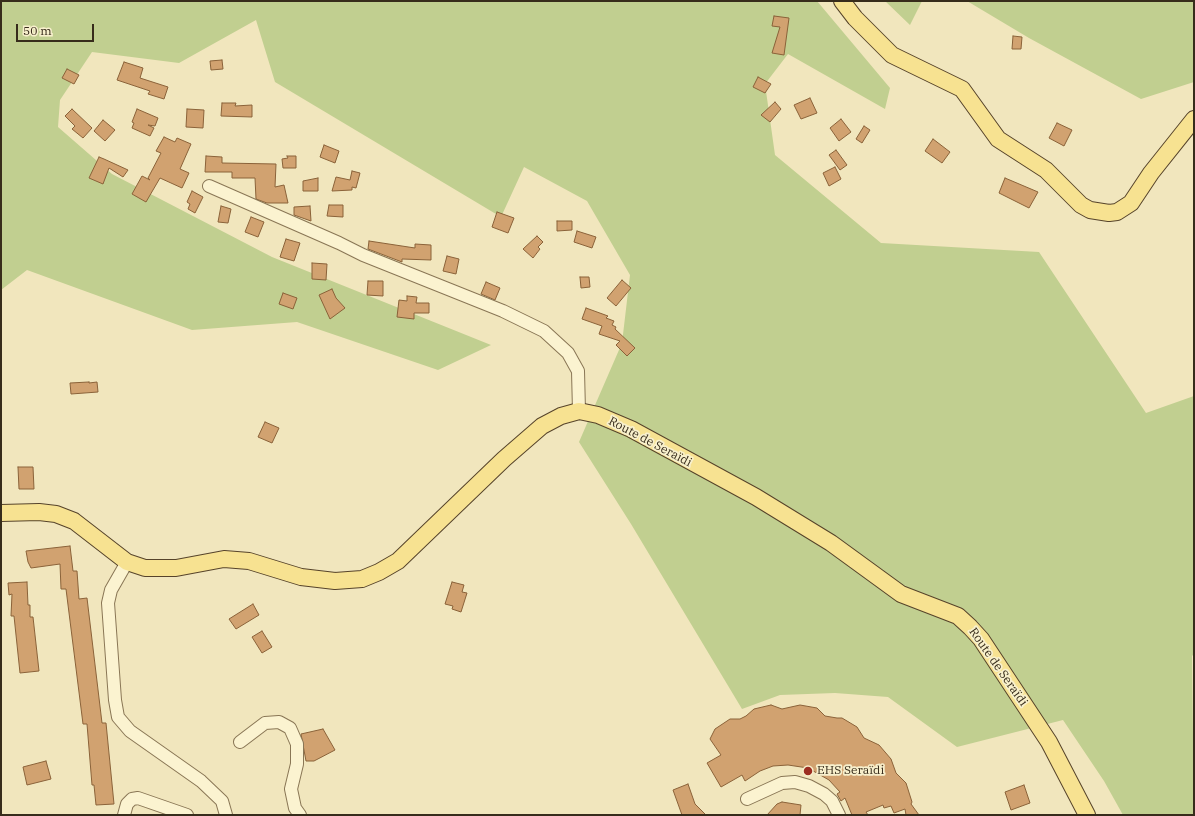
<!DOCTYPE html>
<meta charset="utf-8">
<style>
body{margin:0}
#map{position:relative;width:1195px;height:816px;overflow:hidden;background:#f1e6bd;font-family:"IBM Plex Serif",serif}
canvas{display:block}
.frame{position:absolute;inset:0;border:2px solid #372c1b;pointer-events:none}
.scale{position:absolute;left:16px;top:24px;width:78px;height:18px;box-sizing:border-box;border:2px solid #372c1b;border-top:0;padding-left:5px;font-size:12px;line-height:14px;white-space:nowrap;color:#372c1b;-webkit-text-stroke:3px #f8f0cd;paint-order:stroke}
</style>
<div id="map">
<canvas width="1195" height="816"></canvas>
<div class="frame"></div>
<div class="scale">50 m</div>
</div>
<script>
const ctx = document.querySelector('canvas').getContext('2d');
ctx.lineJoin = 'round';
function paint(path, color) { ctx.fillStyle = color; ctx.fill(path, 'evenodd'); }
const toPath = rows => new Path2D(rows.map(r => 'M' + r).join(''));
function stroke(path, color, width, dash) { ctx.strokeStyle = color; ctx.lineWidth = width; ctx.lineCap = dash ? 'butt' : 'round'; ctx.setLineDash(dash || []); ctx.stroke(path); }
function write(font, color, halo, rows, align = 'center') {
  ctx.font = font + ' "IBM Plex Serif",serif'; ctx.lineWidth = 3.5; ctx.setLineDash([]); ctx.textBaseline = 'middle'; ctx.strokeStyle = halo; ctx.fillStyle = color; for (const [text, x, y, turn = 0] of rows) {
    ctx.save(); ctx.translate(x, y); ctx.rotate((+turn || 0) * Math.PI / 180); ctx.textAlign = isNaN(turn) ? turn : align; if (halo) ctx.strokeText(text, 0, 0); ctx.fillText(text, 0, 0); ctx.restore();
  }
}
paint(toPath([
 [1,1,817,1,890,88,885,109,788,54,765,84,775,155,881,243,1039,252,1146,413,1194,396,1194,654,1192,656,1194,815,1123,815,1104,781,1063,720,957,747,888,697,835,693,780,695,742,709,631,524,579,442,622,343,630,275,587,201,524,167,501,217,275,82,256,20,179,63,92,52,60,100,58,127,112,174,272,257,491,345,438,370,297,322,192,330,27,270,1,290],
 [885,1,922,1,910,25],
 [967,1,1194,1,1194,82,1141,99,1029,38]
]), '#c1cf90');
const building = toPath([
 [774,16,789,18,784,55,772,53,780,27,772,26,774,16],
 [1013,36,1022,37,1021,49,1012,49,1013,36],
 [222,60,223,69,211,70,210,61,222,60],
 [124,62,143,68,140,78,168,87,164,99,148,94,150,91,117,80,124,62],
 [67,69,79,75,74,84,62,78,67,69],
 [758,77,771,84,765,93,753,87,758,77],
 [810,98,817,113,801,119,794,105,810,98],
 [775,102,781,109,770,122,761,115,775,102],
 [222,103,236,103,235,106,252,105,252,117,221,116,222,103],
 [72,109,92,128,83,138,72,129,75,126,65,116,72,109],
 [137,109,158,118,155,126,148,125,154,128,150,136,132,128,134,123,132,122,137,109],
 [187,109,204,110,203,128,186,127,187,109],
 [841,119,851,132,839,141,830,128,841,119],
 [103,120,115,130,105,141,94,131,103,120],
 [1057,123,1072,130,1064,146,1049,138,1057,123],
 [864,126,870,130,862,143,856,139,864,126],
 [164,137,175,142,177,138,191,144,180,169,189,173,182,188,160,178,146,202,132,194,142,176,150,180,148,178,161,153,156,151,164,137],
 [933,139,950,152,942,163,925,151,933,139],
 [324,145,339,151,335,163,320,157,324,145],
 [836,150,847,165,840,170,829,155,836,150],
 [206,156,222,157,222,163,276,164,275,187,284,185,288,203,267,203,256,199,255,178,232,178,232,172,205,172,206,156],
 [287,156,296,156,296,168,283,168,282,159,288,158,287,156],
 [99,157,104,159,128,170,123,177,109,168,103,184,89,178,99,157],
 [835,167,841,179,829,186,823,173,835,167],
 [352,171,360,173,356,188,352,187,352,190,332,191,336,177,350,180,352,171],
 [318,178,318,191,303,191,303,181,318,178],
 [1005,178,1038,192,1029,208,999,193,1005,178],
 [192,191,203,197,195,213,188,209,190,204,187,202,192,191],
 [329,205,343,205,343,217,327,216,329,205],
 [221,206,231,209,228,223,218,222,221,206],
 [310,206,311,221,294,215,294,207,310,206],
 [497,212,514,218,508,233,492,227,497,212],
 [251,217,264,222,258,237,245,232,251,217],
 [557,221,572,221,572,230,557,231,557,221],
 [577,231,596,237,592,248,574,242,577,231],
 [537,236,543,242,538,247,540,249,533,258,523,249,537,236],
 [286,239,300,243,294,261,280,257,286,239],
 [369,241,415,248,415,244,431,245,431,260,402,259,402,262,368,249,369,241],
 [447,256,459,259,456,274,443,271,447,256],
 [312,263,327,264,326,280,312,279,312,263],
 [580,277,589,277,590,287,581,288,580,277],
 [622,280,631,288,616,306,607,298,622,280],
 [368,281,383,281,383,296,367,295,368,281],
 [486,282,500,288,495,300,481,294,486,282],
 [332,289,336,298,345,308,330,319,319,295,332,289],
 [283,293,297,298,293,309,279,304,283,293],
 [407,296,417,297,416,303,429,303,429,313,414,313,414,319,397,317,399,300,407,301,407,296],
 [586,308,608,316,606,318,614,321,612,325,616,327,615,329,635,348,627,356,616,345,620,341,599,334,602,326,582,319,586,308],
 [89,382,89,383,97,382,98,392,71,394,70,383,89,382],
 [265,422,279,428,272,443,258,437,265,422],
 [18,467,33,467,34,489,19,489,18,467],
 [70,546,73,571,77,571,79,599,87,598,102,723,106,723,114,804,96,805,94,785,92,785,87,724,83,724,66,589,61,589,60,564,31,568,28,562,26,551,70,546],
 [27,582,28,605,30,605,30,617,33,617,39,671,20,673,14,616,11,616,12,594,9,595,8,583,27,582],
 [452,582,464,585,462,592,467,593,461,612,452,609,453,606,445,604,452,582],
 [253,604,259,615,236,629,229,619,253,604],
 [262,631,272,647,262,653,252,637,262,631],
 [771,705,782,709,800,705,817,708,825,716,837,718,842,718,857,727,864,738,879,745,891,759,896,773,906,783,912,802,911,804,919,815,906,815,905,809,894,813,891,806,884,808,883,805,866,812,868,815,852,815,845,798,841,801,837,794,840,792,829,780,808,768,788,765,773,766,760,771,745,781,742,775,721,787,707,763,721,755,710,739,715,729,730,719,740,719,746,716,754,709,771,705],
 [323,729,335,750,314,761,306,761,301,734,323,729],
 [46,761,51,779,27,785,23,767,46,761],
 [688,784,695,804,706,815,682,815,673,790,688,784],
 [1024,785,1030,803,1011,810,1005,792,1024,785],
 [782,802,801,805,800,815,767,815,777,804,782,802]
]);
paint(building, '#d1a270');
stroke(building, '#8a6239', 1);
const minor = toPath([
 [209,186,339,243,363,255,503,311,544,331,568,353,578,371,579,411],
 [127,562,111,590,108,603,115,700,118,717,130,731,201,781,222,801,226,815],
 [240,742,265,723,279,722,290,728,297,744,297,764,291,789,295,808,300,815],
 [747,799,782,783,795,782,809,786,824,794,832,801,839,815],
 [124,815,127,804,132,799,138,798,187,815]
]);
const major = toPath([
 [842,1,855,18,892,55,962,89,998,139,1046,170,1081,205,1090,210,1109,213,1117,212,1131,203,1151,173,1194,119],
 [1,513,39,512,56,514,74,521,127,562,145,568,176,568,224,559,249,561,301,577,335,581,362,579,379,572,398,561,504,459,542,426,561,416,579,411,598,415,631,429,756,497,831,543,901,594,958,616,970,627,981,639,1049,742,1087,815]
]);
stroke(minor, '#897655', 14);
stroke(major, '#56432a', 18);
stroke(minor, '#fbf3d0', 12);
stroke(major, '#f7e291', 16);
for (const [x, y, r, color] of [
 [808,771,5,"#9c2d21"]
]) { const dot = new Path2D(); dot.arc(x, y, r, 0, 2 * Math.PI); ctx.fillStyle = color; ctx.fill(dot); stroke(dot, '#f8f0cd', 1.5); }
write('12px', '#372c1b', '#f8f0cd', [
 ["Route de Seraïdi",650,442,28],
 ["Route de Seraïdi",998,667,55]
]);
write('12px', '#372c1b', '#f8f0cd', [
 ["EHS Seraïdi",817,771]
], 'left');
</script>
